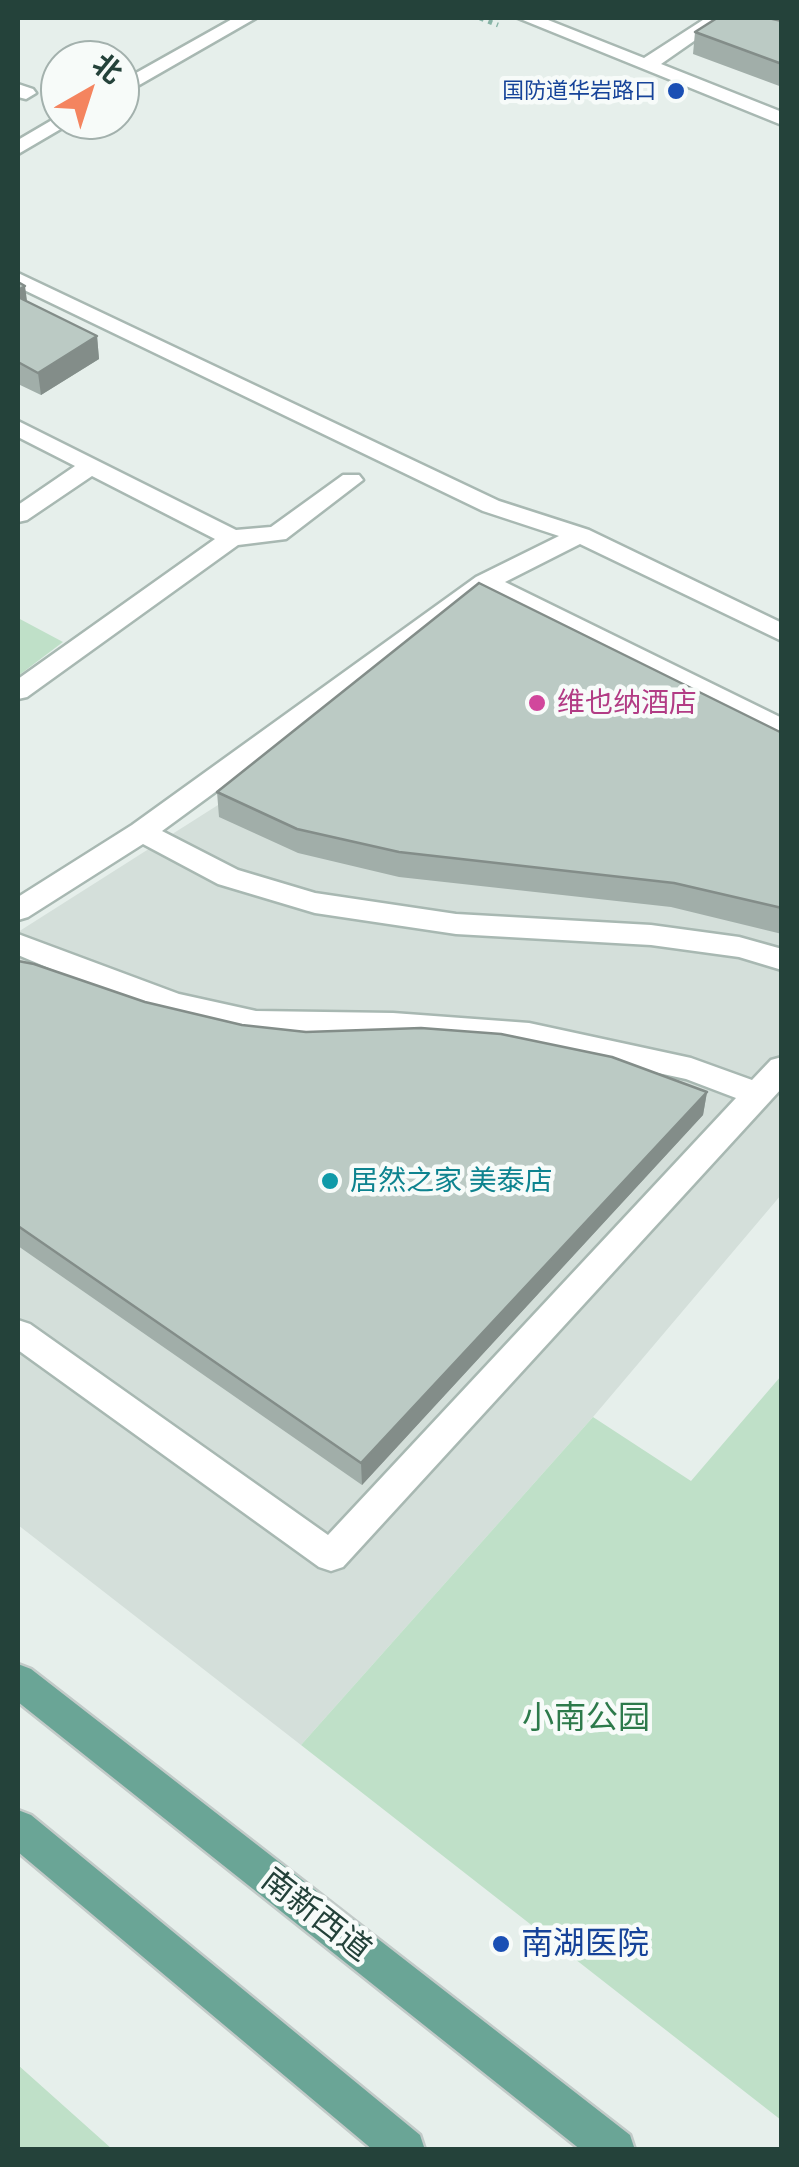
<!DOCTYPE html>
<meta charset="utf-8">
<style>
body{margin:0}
#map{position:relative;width:799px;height:2167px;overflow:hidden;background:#e6efeb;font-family:"Public Sans","Noto Sans SC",sans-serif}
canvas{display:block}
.frame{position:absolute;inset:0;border:20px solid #24423a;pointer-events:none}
.north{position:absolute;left:40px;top:40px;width:100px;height:100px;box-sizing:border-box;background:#f7fbf9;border:2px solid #a3b1ad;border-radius:50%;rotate:39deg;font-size:28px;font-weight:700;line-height:40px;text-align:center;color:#24423a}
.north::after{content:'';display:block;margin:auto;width:35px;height:45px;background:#f4845f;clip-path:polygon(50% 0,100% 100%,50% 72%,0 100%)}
</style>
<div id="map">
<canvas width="799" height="2167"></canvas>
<div class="frame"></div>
<div class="north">北</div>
</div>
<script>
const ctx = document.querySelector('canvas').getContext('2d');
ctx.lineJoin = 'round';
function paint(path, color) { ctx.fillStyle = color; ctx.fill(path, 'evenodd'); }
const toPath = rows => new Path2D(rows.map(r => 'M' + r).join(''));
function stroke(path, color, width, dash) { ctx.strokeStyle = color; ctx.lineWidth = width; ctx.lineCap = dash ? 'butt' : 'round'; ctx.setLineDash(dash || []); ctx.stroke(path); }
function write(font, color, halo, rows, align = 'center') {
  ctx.font = font + ' "Public Sans","Noto Sans SC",sans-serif'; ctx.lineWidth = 9; ctx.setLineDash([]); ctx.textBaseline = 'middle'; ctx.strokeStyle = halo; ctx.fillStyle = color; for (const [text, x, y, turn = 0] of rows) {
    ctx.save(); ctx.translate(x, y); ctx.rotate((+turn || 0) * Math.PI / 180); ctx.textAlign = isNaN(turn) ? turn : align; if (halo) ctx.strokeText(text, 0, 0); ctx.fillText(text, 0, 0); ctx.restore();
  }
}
paint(toPath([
 [505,582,781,720,781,1195,593,1417,301,1745,18,1525,18,932,218,805]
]), '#d4dfda');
paint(toPath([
 [18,618,63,642,18,676],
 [781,1376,781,2120,301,1745,593,1417,691,1481],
 [18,2065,112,2149,18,2149]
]), '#bfe0c8');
const minor = toPath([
 [234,18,256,18,120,96,120,82,234,18],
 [518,18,543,18,644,58,706,18,727,18,661,64,782,112,782,125,518,18],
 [18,84,33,89,36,93,26,99,18,97,18,84],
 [59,116,60,120,76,120,18,154,18,140,59,116],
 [18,273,499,501,589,530,782,623,782,641,580,544,505,582,782,718,782,738,487,593,162,831,238,870,315,893,456,914,651,925,739,937,782,949,782,970,739,957,651,945,456,934,315,913,218,884,143,844,28,917,18,920,18,897,132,825,476,577,559,536,483,511,18,287,18,273],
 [18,421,236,530,271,527,343,475,359,475,363,480,286,539,238,545,27,697,18,699,18,679,215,539,92,476,27,520,18,522,18,505,75,466,18,437,18,421],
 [18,934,179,994,256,1011,393,1013,529,1023,691,1058,752,1080,771,1060,782,1057,782,1088,343,1567,331,1571,319,1567,18,1350,18,1320,30,1324,328,1535,736,1098,686,1079,529,1045,393,1035,256,1033,176,1015,94,987,18,955,18,934]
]);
const major = toPath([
 [18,1664,31,1669,630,2135,635,2150,581,2150,18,1702,18,1664],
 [18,1810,31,1815,420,2135,425,2150,373,2150,18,1852,18,1810]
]);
stroke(minor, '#a8b8b2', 5);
stroke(major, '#c2cac8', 5);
stroke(toPath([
 [480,18,498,25]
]), '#86b3a5', 5, [4, 5]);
paint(minor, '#fff');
paint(major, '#6aa596');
paint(toPath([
 [717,18,782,18,782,87,693,54,695,32],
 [18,282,27,302,97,336,99,359,41,395,18,384],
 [782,733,782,934,671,907,399,877,298,853,219,817,217,792],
 [18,961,145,1002,242,1025,707,1092,703,1115,362,1485,18,1246]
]), '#a1aea9');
paint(toPath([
 [25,286,28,308,18,315,18,290],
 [97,336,99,359,41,395,38,373],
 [707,1092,703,1115,362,1485,361,1463]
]), '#838d89');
const building = toPath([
 [717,18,768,18,782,21,782,64,695,32,717,18],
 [18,282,25,286,18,290,18,282],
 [18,297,97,336,38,373,18,362,18,297],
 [479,583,782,733,782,908,674,883,399,852,297,829,217,792,479,583],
 [18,961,34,964,145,1002,242,1025,306,1032,421,1028,501,1034,612,1057,707,1092,361,1463,18,1226,18,961]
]);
paint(building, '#bbcac4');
stroke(building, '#838d89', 2.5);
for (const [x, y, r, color] of [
 [676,91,10,"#1a4fb4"],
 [537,703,10,"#d1479c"],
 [330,1181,10,"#0f9aa8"],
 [501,1944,10,"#1a4fb4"]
]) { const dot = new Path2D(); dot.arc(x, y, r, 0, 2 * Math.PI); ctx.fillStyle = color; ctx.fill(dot); stroke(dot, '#f7fbf9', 4); }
write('22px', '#164399', '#f7fbf9', [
 ["国防道华岩路口",656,91]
], 'right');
write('28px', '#b23c85', '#f7fbf9', [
 ["维也纳酒店",557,703]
], 'left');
write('28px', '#0d838f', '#f7fbf9', [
 ["居然之家 美泰店",350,1181]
], 'left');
write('32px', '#2d7a4b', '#f7fbf9', [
 ["小南公园",586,1718]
]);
write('32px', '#24423a', '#f7fbf9', [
 ["南新西道",316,1915,38]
]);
write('32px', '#164399', '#f7fbf9', [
 ["南湖医院",521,1944]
], 'left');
</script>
